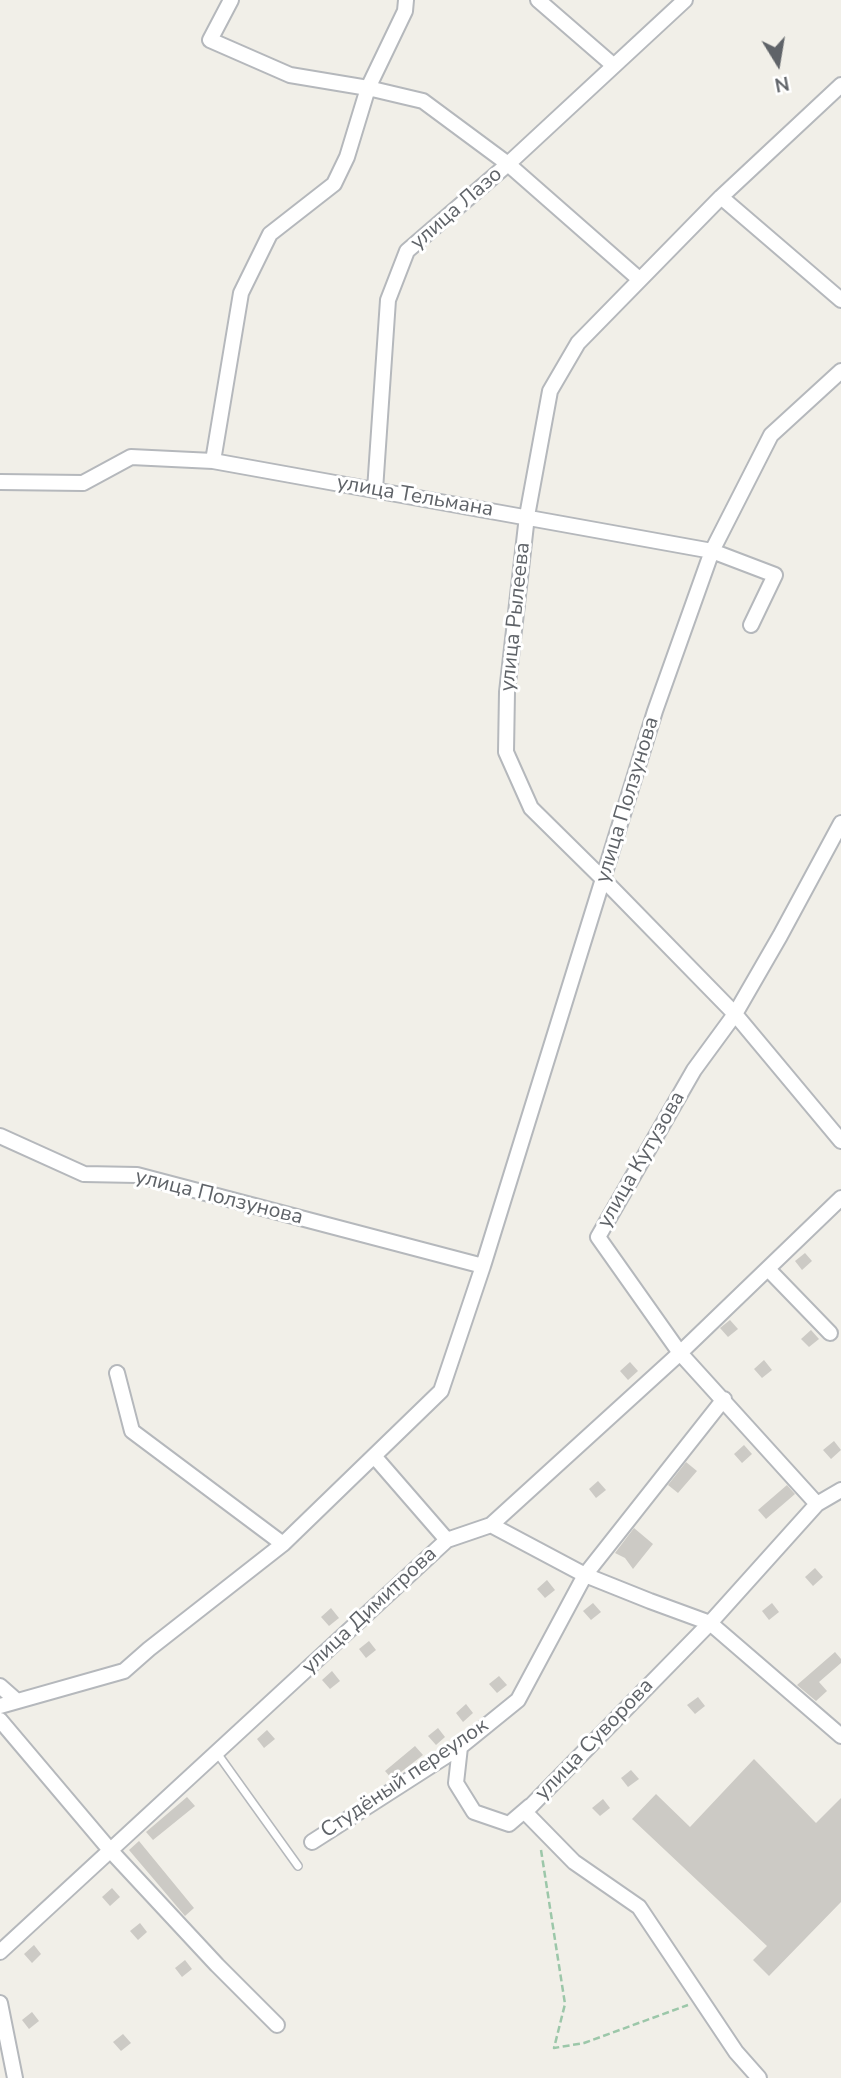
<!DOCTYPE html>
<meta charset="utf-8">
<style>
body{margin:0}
#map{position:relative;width:841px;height:2078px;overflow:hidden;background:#f1efe8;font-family:"Nunito Sans",sans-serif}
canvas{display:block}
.north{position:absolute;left:743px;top:28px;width:70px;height:70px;-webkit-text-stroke:5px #fff;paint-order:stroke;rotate:169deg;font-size:19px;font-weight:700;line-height:28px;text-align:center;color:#5f6368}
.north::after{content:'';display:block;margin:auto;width:24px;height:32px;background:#5f6368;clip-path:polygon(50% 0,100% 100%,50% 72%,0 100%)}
</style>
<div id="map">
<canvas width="841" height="2078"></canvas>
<div class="north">N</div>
</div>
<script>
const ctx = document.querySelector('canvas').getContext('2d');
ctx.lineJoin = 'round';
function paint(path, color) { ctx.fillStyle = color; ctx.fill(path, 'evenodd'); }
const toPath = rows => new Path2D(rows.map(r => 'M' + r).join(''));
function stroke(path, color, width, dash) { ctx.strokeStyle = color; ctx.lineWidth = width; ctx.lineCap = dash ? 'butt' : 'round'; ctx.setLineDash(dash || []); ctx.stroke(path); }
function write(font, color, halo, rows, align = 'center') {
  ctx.font = font + ' "Nunito Sans",sans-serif'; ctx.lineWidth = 6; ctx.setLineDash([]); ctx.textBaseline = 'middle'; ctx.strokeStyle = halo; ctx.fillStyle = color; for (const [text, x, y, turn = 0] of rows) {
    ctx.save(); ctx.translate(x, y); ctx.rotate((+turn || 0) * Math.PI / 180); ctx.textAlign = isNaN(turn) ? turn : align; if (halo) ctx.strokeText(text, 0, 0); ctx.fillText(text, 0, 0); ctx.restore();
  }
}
paint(toPath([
 [805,1253,812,1261,802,1270,795,1261],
 [730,1320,738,1329,728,1337,720,1328],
 [811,1330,819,1339,809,1347,801,1339],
 [764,1360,772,1370,762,1378,754,1369],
 [630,1362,638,1371,628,1380,620,1371],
 [834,1441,841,1450,831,1459,823,1450],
 [744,1445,752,1454,742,1463,734,1454],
 [686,1462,697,1471,678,1493,668,1485],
 [598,1481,606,1490,596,1498,589,1489],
 [787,1485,795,1494,766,1519,758,1510],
 [634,1528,653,1544,633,1569,625,1558,615,1553],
 [815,1568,823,1577,813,1586,805,1577],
 [547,1580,555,1590,545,1598,537,1589],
 [593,1603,601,1612,591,1620,583,1611],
 [772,1603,779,1612,769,1620,762,1611],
 [331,1608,339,1618,329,1626,321,1617],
 [369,1641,376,1650,366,1658,359,1649],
 [835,1652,841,1659,841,1663,819,1682,827,1691,816,1701,797,1685],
 [332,1671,340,1681,330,1689,322,1680],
 [499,1676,507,1685,497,1693,489,1684],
 [698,1697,705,1706,695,1714,687,1705],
 [466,1704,473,1713,463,1722,456,1713],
 [438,1728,445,1737,436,1745,428,1736],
 [267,1730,275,1739,264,1748,257,1739],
 [415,1746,423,1755,392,1779,385,1771],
 [754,1759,816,1823,841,1798,841,1902,769,1976,753,1960,767,1946,632,1819,656,1794,690,1827],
 [631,1770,639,1779,628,1787,621,1778],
 [187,1797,195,1806,153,1840,146,1832],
 [603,1799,610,1808,600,1816,592,1808],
 [139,1841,194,1908,185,1916,129,1850],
 [112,1888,120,1897,110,1906,102,1897],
 [140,1923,147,1932,138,1940,130,1931],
 [34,1945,41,1954,32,1963,24,1954],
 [185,1960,192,1969,182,1977,175,1968],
 [32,2012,39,2021,29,2029,22,2020],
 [123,2034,131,2043,121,2051,113,2042]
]), '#cccac5');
const service = toPath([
 [217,1753,298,1866]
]);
const minor = toPath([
 [231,0,210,40,290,75,368,88,423,101,508,164,639,279],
 [538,0,613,65],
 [841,85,721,197,578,343,550,391,527,516,507,692,506,752,531,808,604,880,735,1014,841,1141],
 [721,197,841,300],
 [213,461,241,293,270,234,334,184,347,157,368,88,405,11,406,0],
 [0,482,83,483,131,457,213,461,712,551,775,575,751,625],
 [375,490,388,300,407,251,508,164,685,0],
 [0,1136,84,1174,137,1175,483,1266],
 [768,1269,830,1333],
 [117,1373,132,1431,283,1544],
 [374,1456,447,1540],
 [817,1504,680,1353,598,1237,694,1070,735,1014,780,936,841,823],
 [491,1525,585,1575,724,1399],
 [0,1686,17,1701],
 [0,1706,124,1671,149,1649,283,1544,441,1391,483,1266,655,711,712,551,771,435,841,371],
 [0,1720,110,1850,217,1965,277,2025],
 [460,1747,456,1783,474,1812,509,1824,530,1806],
 [312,1842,460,1747,518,1700,585,1575,650,1601,710,1623,841,1736],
 [0,1952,447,1540,491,1525,680,1353,841,1198],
 [0,2003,15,2078],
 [759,2078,736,2052,639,1907,574,1862,525,1812,710,1623,817,1504,841,1490]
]);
stroke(service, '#b5b8bc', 10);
stroke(minor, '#b5b8bc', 18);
stroke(toPath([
 [541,1850,565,2004,554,2048,584,2043,688,2005]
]), '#9cc7a9', 2.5, [7, 3.5]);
stroke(service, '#fff', 7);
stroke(minor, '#fff', 14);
write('21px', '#5f6368', '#fff', [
 ["улица Лазо",457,209,-41],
 ["улица Тельмана",415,497,10],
 ["улица Рылеева",516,617,-84],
 ["улица Ползунова",628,800,-73],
 ["улица Кутузова",642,1160,-60],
 ["улица Ползунова",219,1198,14],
 ["улица Димитрова",370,1611,-43],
 ["улица Суворова",595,1740,-46],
 ["Студёный переулок",405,1779,-34]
]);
</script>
